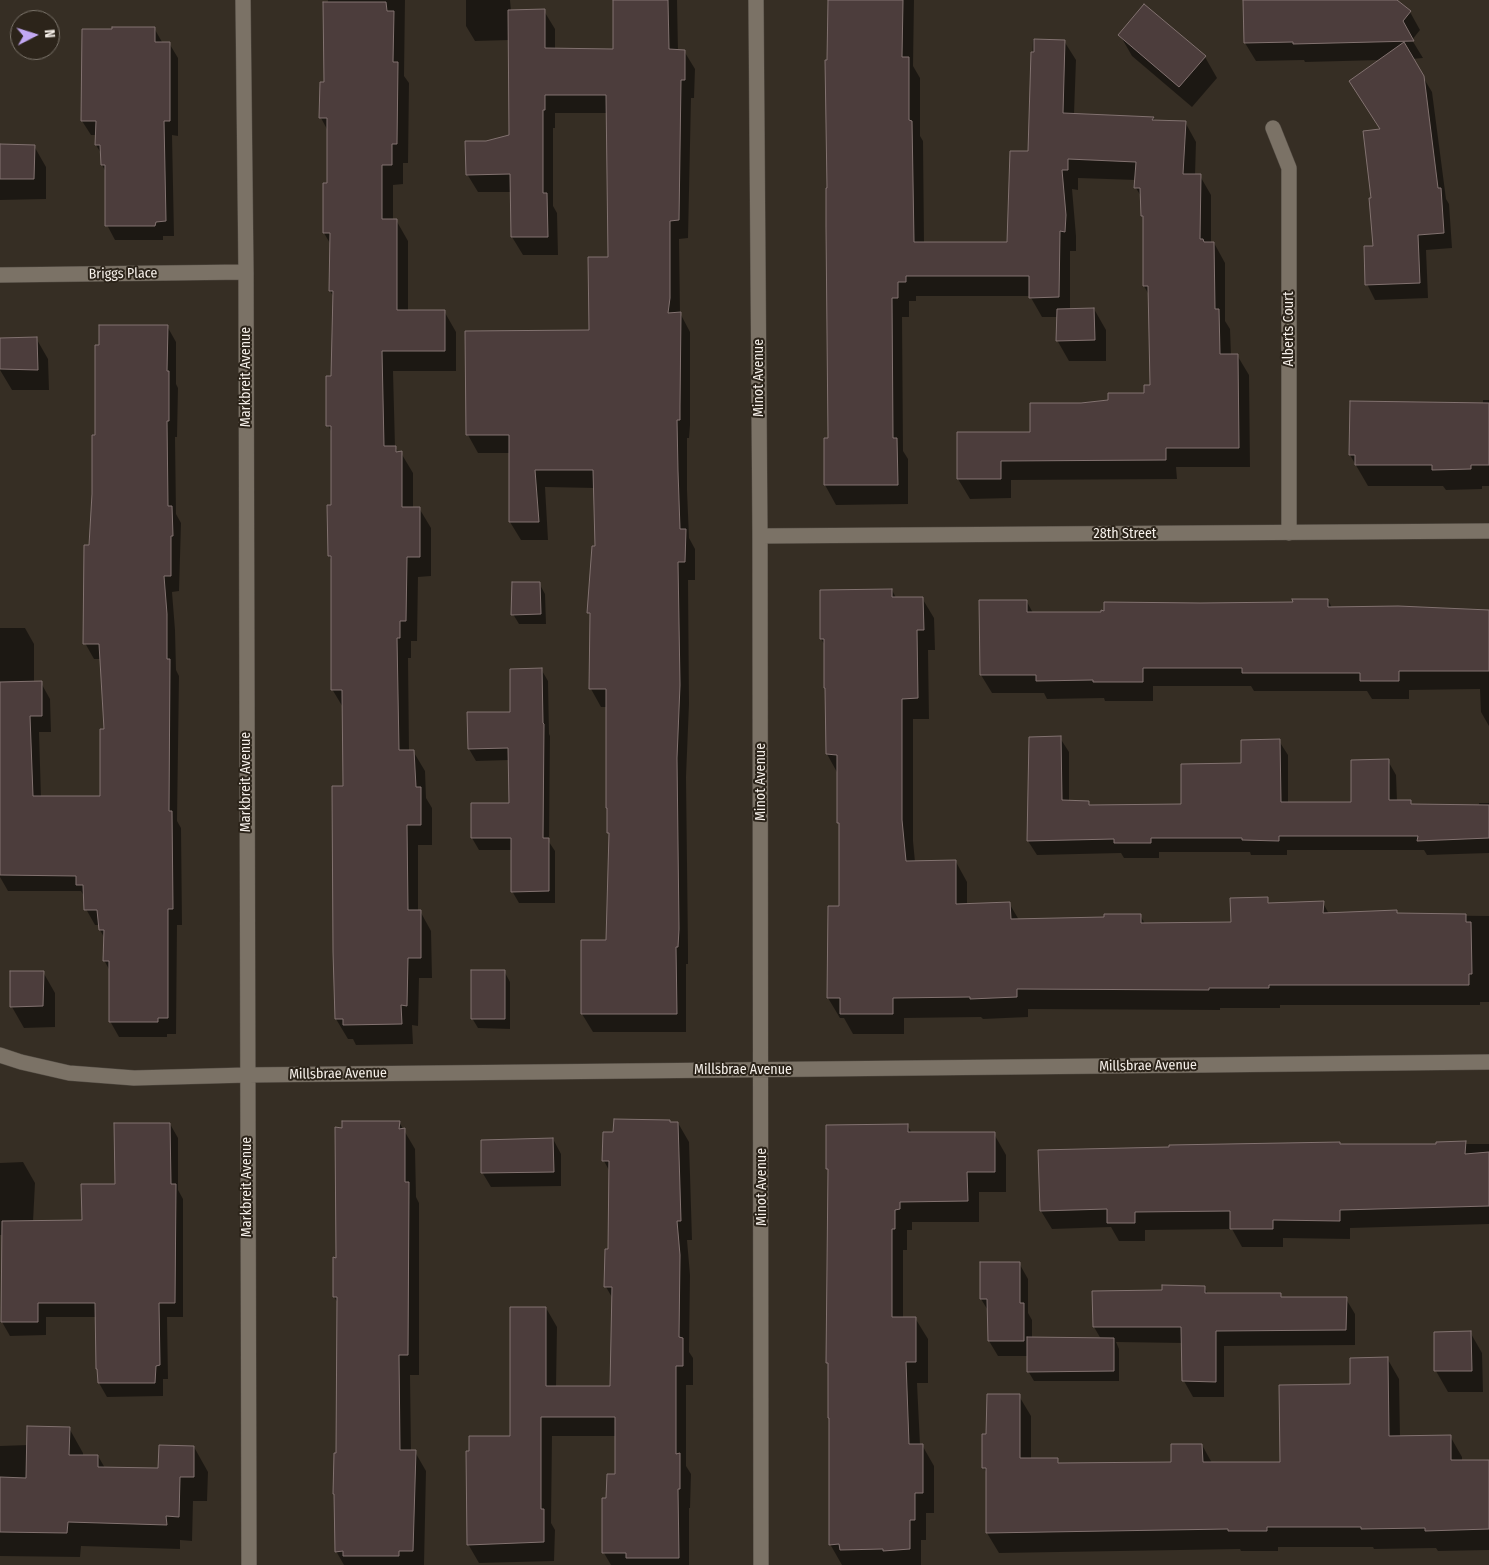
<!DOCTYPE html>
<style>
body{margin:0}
#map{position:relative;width:1489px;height:1565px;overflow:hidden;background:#362e24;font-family:"Fira Sans Condensed",sans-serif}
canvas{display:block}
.north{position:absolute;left:10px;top:10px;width:50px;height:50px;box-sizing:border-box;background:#2c241a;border:1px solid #7d766d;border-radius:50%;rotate:85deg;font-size:14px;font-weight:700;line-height:20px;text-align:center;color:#f6f0ea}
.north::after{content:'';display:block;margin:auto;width:18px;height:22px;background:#c2a8f3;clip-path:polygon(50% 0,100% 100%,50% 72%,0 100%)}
</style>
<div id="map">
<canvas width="1489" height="1565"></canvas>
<div class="north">N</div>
</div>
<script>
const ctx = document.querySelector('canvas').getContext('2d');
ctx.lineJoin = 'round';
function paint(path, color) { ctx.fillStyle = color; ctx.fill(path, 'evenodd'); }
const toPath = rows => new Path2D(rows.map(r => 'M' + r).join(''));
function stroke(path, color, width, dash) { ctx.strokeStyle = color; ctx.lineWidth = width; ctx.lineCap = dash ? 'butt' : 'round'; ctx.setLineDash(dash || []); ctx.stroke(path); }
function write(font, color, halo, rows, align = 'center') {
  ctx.font = font + ' "Fira Sans Condensed",sans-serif'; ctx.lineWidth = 4; ctx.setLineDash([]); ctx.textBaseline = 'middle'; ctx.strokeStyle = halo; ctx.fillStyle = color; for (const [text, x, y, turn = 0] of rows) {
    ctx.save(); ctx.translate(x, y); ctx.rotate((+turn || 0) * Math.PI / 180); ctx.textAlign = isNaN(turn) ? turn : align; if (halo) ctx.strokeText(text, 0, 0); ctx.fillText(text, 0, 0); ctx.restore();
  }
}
paint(toPath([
 [328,0,405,0,404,76,409,83,408,163,403,163,403,184,393,185,393,220,396,220,408,241,408,311,444,311,456,332,456,371,393,371,395,447,399,453,401,453,413,473,413,508,419,508,431,528,431,576,418,577,417,641,411,641,411,658,408,658,409,751,413,751,425,771,426,798,432,808,432,845,418,845,418,911,420,911,431,931,432,978,419,978,418,1026,412,1025,413,1044,356,1045,353,1039,348,1039,336,1019,344,788,344,709,332,689,332,561,329,556,329,507,333,507,332,433,328,425,332,377,334,297,330,291,331,245,324,233,329,184,328,131,321,118,325,84],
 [466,0,510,0,511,11,544,11,555,29,555,50,615,50,614,0,677,0,678,51,684,51,695,69,694,98,691,98,688,238,679,239,680,313,690,332,690,425,689,438,687,438,687,490,689,538,695,549,695,580,688,580,689,704,686,777,688,948,688,964,686,964,686,1032,593,1032,582,1014,607,941,610,835,609,811,607,808,607,707,601,707,591,689,591,617,589,613,596,548,595,488,545,487,548,540,521,540,510,522,510,453,478,453,468,435,467,332,590,331,609,258,608,113,555,113,555,128,553,128,553,206,557,213,558,255,523,255,512,237,512,192,478,192,467,174,486,142,511,136,510,40,475,41,466,26],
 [829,0,914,0,913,66,920,78,920,136,923,141,924,243,1008,243,1029,152,1033,40,1064,41,1076,60,1074,114,1154,118,1155,121,1185,122,1196,142,1195,176,1200,176,1211,195,1211,243,1214,243,1225,263,1225,321,1230,329,1231,355,1237,355,1249,375,1250,467,1176,467,1177,479,1011,480,1011,498,970,499,958,479,1031,433,1081,404,1109,402,1145,394,1151,387,1149,295,1144,286,1144,218,1142,198,1136,188,1136,180,1078,178,1078,190,1072,189,1076,236,1076,251,1070,251,1070,310,1094,309,1106,330,1106,361,1069,361,1057,340,1058,317,1042,317,1030,296,916,296,916,301,909,301,909,317,902,317,903,451,908,459,908,504,836,505,825,485,826,439,830,439],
 [1244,0,1395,0,1410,12,1420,30,1412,40,1423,58,1412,59,1432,92,1446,199,1449,204,1452,248,1426,250,1428,298,1375,300,1367,284,1374,247,1372,199,1381,130,1381,60,1305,62,1304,60,1256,61,1245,43],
 [154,28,162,42,169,43,178,58,178,136,172,135,174,236,163,236,163,240,115,240,107,225,106,172,102,165,102,155,96,145,97,135,91,135,82,121],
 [1120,35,1205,57,1217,78,1192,107,1132,56],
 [0,145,34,146,46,167,46,199,0,200],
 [167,326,176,342,176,384,178,388,177,437,175,437,176,514,181,523,179,591,172,592,175,630,176,670,179,676,177,821,181,828,182,925,177,925,176,1034,167,1034,167,1037,119,1037,110,1021,110,971,104,960,105,939,100,930,99,925,95,925,86,909,85,898,81,891,8,891,0,877,0,628,25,628,34,644,34,683,41,683,50,699,51,732,39,732,41,798,101,797,106,730,101,659,94,659,85,643,96,436],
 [36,338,48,359,49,390,12,390,0,370,0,339],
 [1483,400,1489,400,1489,486,1482,486,1482,489,1446,490,1443,486,1368,486,1350,455,1483,404],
 [539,583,545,594,546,624,519,624,513,614],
 [892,590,896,598,922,598,934,618,935,650,928,650,929,719,913,719,913,841,915,862,956,862,967,882,967,905,1009,903,1019,920,1105,919,1140,915,1145,924,1232,924,1267,899,1270,904,1323,903,1329,914,1396,912,1398,915,1489,916,1489,1002,1480,1002,1480,1005,1280,1005,1280,1008,1220,1008,1220,1010,1028,1009,1028,1017,983,1019,981,1017,904,1018,904,1034,853,1034,844,1018,840,1018,828,998,828,966,840,907,840,826,838,822,838,774,827,754,825,645,821,639],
 [1328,600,1332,608,1489,611,1489,726,1481,712,1480,689,1409,690,1409,699,1372,699,1367,691,1254,691,1251,686,1153,686,1153,701,1105,701,1104,698,1047,699,1044,693,992,693,981,675,1027,602,1033,613,1103,614,1200,605,1294,603],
 [541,669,548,681,549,734,550,736,549,842,555,851,555,903,519,903,512,891,512,850,479,850,472,838,510,804,510,760,476,761,469,749,469,713,511,713],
 [1060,738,1069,752,1069,802,1088,802,1091,807,1182,806,1279,741,1288,755,1288,803,1353,803,1388,761,1396,775,1397,801,1410,801,1413,806,1479,806,1479,803,1489,803,1489,853,1427,855,1424,850,1287,850,1287,855,1251,855,1250,852,1159,852,1159,858,1124,858,1121,853,1037,855,1028,841],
 [504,971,510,982,510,1029,478,1028,472,1018],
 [43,972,55,993,55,1027,24,1028,12,1007],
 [399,1122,415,1149,416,1197,419,1203,419,1375,410,1375,411,1452,415,1452,426,1471,424,1565,344,1565,336,1551,338,1303,334,1297,337,1259],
 [670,1123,678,1123,689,1142,692,1240,687,1240,690,1275,689,1352,693,1358,693,1385,686,1385,686,1466,691,1474,690,1508,689,1508,689,1565,611,1565,604,1553,608,1500,616,1475,616,1436,552,1436,551,1523,555,1530,554,1561,479,1563,468,1544,511,1437,546,1308,557,1327,556,1387,611,1387,613,1299,606,1287,609,1251,610,1172,604,1161,604,1134],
 [170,1124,178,1138,178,1190,183,1199,183,1317,167,1317,168,1379,163,1379,163,1396,107,1397,99,1383,96,1317,46,1317,46,1335,10,1336,2,1322,3,1235,0,1235,0,1163,23,1162,35,1183,33,1222,83,1221],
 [907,1125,912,1133,994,1134,1006,1155,1006,1192,979,1192,979,1222,912,1222,912,1230,907,1230,907,1250,903,1250,903,1318,915,1318,928,1339,928,1383,917,1383,920,1445,922,1445,934,1466,934,1513,926,1513,926,1540,921,1540,921,1565,842,1565,830,1544,829,1365,828,1362],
 [553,1139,561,1154,561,1186,491,1187,482,1172],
 [1465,1143,1466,1144,1489,1144,1489,1224,1350,1228,1350,1239,1283,1238,1283,1247,1242,1247,1232,1229,1145,1230,1145,1241,1119,1241,1111,1227,1052,1229,1041,1211,1341,1146,1437,1145],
 [1019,1263,1028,1279,1028,1313,1032,1320,1032,1338,1101,1339,1094,1327,1163,1291,1204,1287,1208,1294,1280,1294,1282,1298,1346,1299,1355,1314,1355,1345,1224,1346,1224,1397,1193,1397,1184,1381,1183,1343,1116,1342,1119,1349,1119,1381,1034,1381,1028,1371,1028,1356,998,1356,989,1341,989,1312,981,1299],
 [1470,1332,1482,1353,1483,1392,1448,1392,1436,1371,1436,1333],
 [1387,1358,1399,1379,1400,1437,1450,1436,1462,1457,1462,1461,1489,1461,1489,1550,1438,1551,1436,1548,1374,1549,1373,1547,1278,1547,1278,1551,1241,1551,1240,1549,999,1553,987,1533,987,1474,984,1468,987,1436,1019,1396,1031,1416,1031,1459,1057,1459,1060,1464,1173,1463,1202,1445,1212,1463,1282,1464,1351,1386],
 [69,1428,83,1453,83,1456,98,1456,105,1468,159,1470,194,1447,208,1472,207,1501,193,1501,192,1541,180,1540,180,1549,81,1546,80,1557,0,1556,0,1446,28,1445]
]), '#0007');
const building = toPath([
 [613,0,668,0,669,49,685,50,685,80,681,80,679,220,670,221,670,298,668,313,681,312,680,406,680,420,677,420,678,471,680,529,686,529,685,562,678,562,680,685,677,758,679,929,678,947,676,947,677,1014,581,1014,581,940,606,940,609,833,607,833,607,808,606,808,606,689,589,689,590,613,587,613,592,546,595,546,593,470,535,470,539,522,509,522,509,435,466,435,465,331,589,330,588,257,608,257,606,95,545,95,545,110,543,110,543,193,547,193,548,237,511,237,510,174,466,175,465,141,486,141,509,135,508,10,545,9,545,48,613,49,613,0],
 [828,0,903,0,902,57,909,57,909,120,912,121,914,242,1007,242,1010,151,1028,151,1031,52,1034,52,1034,39,1065,40,1063,113,1154,117,1152,120,1186,121,1183,174,1201,174,1200,239,1203,239,1204,242,1214,242,1215,309,1219,309,1220,354,1238,354,1239,448,1166,448,1166,460,1001,461,1001,479,957,479,957,432,1030,432,1030,403,1081,403,1108,400,1108,393,1144,393,1144,385,1150,385,1148,286,1143,286,1143,216,1141,216,1140,188,1134,188,1136,162,1068,159,1068,170,1062,170,1066,215,1065,232,1060,231,1059,297,1029,298,1029,276,906,276,906,282,898,282,898,298,892,298,893,438,897,438,898,485,824,485,824,438,828,438,826,227,826,188,827,188,825,60,827,60,828,0],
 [1243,0,1397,0,1411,11,1403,21,1414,41,1293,44,1293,42,1244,43,1243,0],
 [323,2,386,2,387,11,394,11,393,62,398,62,397,144,392,144,392,165,382,165,382,219,397,219,397,310,445,310,445,351,382,351,384,446,396,446,396,452,402,451,402,507,420,507,420,557,407,557,406,621,400,621,400,638,397,638,399,750,414,750,416,787,421,787,421,825,407,825,408,910,421,910,421,958,408,958,407,1006,401,1005,402,1024,343,1025,343,1019,335,1019,333,952,332,786,343,786,342,690,331,690,331,556,328,556,327,505,331,505,331,426,326,426,326,376,331,376,333,291,329,291,330,233,323,233,323,183,327,183,327,118,319,118,320,82,324,82,323,2],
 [1144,4,1206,56,1179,87,1118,35,1144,4],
 [112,27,155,27,155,42,170,42,170,121,164,121,166,221,156,222,155,226,105,226,105,165,101,165,100,145,95,145,96,121,81,121,82,29,112,29,112,27],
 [1404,42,1424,76,1438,188,1441,188,1444,233,1418,235,1420,283,1365,285,1364,246,1373,246,1369,198,1371,198,1363,131,1380,129,1349,81,1404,42],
 [0,144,35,145,34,179,0,179,0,144],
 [1094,308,1095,340,1056,341,1057,309,1094,308],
 [99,325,168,325,167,371,169,371,169,421,167,421,168,506,172,506,173,536,171,536,171,576,164,576,167,614,167,659,170,659,169,811,172,811,173,909,168,909,168,1018,158,1018,158,1022,109,1022,109,961,103,961,104,930,99,930,97,910,84,910,83,885,76,885,76,876,0,875,0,682,42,681,42,716,30,716,33,796,100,796,100,729,104,729,99,644,83,644,84,545,89,545,92,494,92,435,95,435,95,345,99,345,99,325],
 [37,337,38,370,0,369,0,338,37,337],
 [1350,401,1489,403,1489,465,1471,465,1471,469,1432,470,1432,465,1355,465,1355,455,1349,455,1350,401],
 [512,582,540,582,541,614,511,615,512,582],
 [892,589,892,597,923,597,924,630,917,630,918,698,902,699,902,820,906,861,956,860,956,904,1010,902,1011,919,1104,917,1104,914,1141,914,1141,923,1231,922,1230,898,1268,897,1268,903,1324,901,1323,913,1397,910,1397,913,1466,914,1466,922,1471,922,1472,974,1469,974,1469,985,1269,985,1269,988,1209,988,1209,990,1017,989,1017,997,970,999,970,997,893,998,893,1014,840,1014,840,998,827,998,828,906,839,906,839,823,837,823,837,755,826,754,825,688,824,688,824,639,820,639,820,590,892,589],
 [1292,599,1328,599,1328,607,1398,606,1489,610,1489,671,1399,671,1399,681,1360,681,1360,673,1242,673,1242,668,1143,668,1143,682,1093,682,1093,680,1036,681,1036,675,980,675,979,600,1027,600,1027,612,1101,612,1101,610,1104,611,1104,602,1200,603,1293,602,1292,599],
 [542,668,543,723,544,724,543,838,549,838,549,891,511,892,511,838,471,838,471,803,509,803,508,748,468,749,467,712,510,712,510,669,542,668],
 [1061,736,1062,800,1089,801,1089,805,1181,804,1181,764,1241,763,1241,740,1280,739,1281,802,1351,802,1351,760,1389,759,1389,800,1411,800,1411,804,1489,805,1489,838,1417,841,1418,836,1279,836,1279,841,1242,840,1242,838,1151,838,1151,843,1114,843,1114,839,1027,841,1029,737,1061,736],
 [471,970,505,970,505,1019,471,1019,471,970],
 [10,971,44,971,43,1006,10,1007,10,971],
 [614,1119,670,1120,670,1122,678,1122,681,1221,677,1221,680,1255,679,1337,683,1338,683,1366,676,1366,676,1454,680,1453,680,1489,678,1489,679,1558,626,1558,626,1553,602,1553,602,1498,606,1498,607,1474,615,1474,615,1417,541,1417,541,1509,544,1509,544,1542,467,1545,466,1451,469,1451,469,1436,510,1436,510,1307,546,1307,546,1386,610,1386,612,1287,604,1287,605,1249,608,1249,609,1161,602,1161,603,1132,613,1132,614,1119],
 [342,1121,400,1121,399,1129,405,1128,405,1182,409,1182,408,1355,399,1355,400,1450,416,1450,413,1551,399,1551,399,1556,343,1556,343,1551,335,1552,334,1494,333,1494,334,1453,336,1453,337,1297,333,1297,333,1257,336,1258,335,1127,342,1128,342,1121],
 [114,1123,170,1123,171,1184,176,1184,175,1303,159,1303,160,1365,156,1366,155,1383,98,1383,97,1369,96,1369,95,1303,38,1303,38,1322,1,1322,2,1221,82,1220,81,1184,115,1184,114,1123],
 [908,1124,908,1132,995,1132,995,1172,967,1172,968,1201,900,1202,900,1209,895,1210,895,1229,892,1229,892,1317,916,1317,916,1362,906,1362,909,1444,923,1444,923,1493,915,1493,915,1520,910,1520,910,1549,883,1551,883,1549,840,1550,839,1544,829,1545,829,1418,828,1418,828,1363,826,1363,828,1169,826,1169,826,1125,908,1124],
 [553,1138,554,1172,481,1173,481,1140,553,1138],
 [1466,1141,1465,1154,1489,1152,1489,1206,1340,1210,1340,1221,1273,1220,1273,1229,1230,1229,1230,1211,1135,1212,1135,1223,1107,1223,1107,1209,1040,1211,1038,1150,1169,1147,1169,1145,1340,1142,1340,1144,1436,1144,1436,1142,1466,1141],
 [980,1262,1020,1262,1020,1303,1024,1303,1024,1341,988,1341,987,1299,980,1299,980,1262],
 [1162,1285,1205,1286,1205,1293,1281,1293,1281,1297,1347,1297,1346,1330,1216,1331,1216,1382,1182,1381,1181,1327,1093,1327,1092,1291,1162,1290,1162,1285],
 [1471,1331,1472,1371,1434,1371,1434,1332,1471,1331],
 [1027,1337,1114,1338,1114,1371,1027,1372,1027,1337],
 [1388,1357,1389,1436,1451,1435,1451,1460,1489,1460,1489,1529,1425,1531,1425,1528,1361,1529,1361,1527,1267,1527,1267,1531,1228,1531,1228,1529,986,1533,986,1468,982,1468,982,1434,986,1434,987,1394,1020,1394,1020,1458,1058,1458,1058,1463,1171,1462,1171,1444,1202,1444,1203,1462,1280,1462,1279,1385,1350,1384,1350,1358,1388,1357],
 [27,1426,70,1427,69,1455,98,1455,98,1467,158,1468,159,1445,194,1446,194,1477,180,1477,179,1517,166,1516,167,1525,68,1522,67,1533,0,1532,0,1477,26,1478,27,1426]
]);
paint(building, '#4c3d3c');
stroke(building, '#827270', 1);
const minor = toPath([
 [243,0,246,272,249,1565],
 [756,0,760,536,761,1565],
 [1273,128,1289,168,1289,533],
 [0,275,246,272],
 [760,536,1489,531],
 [0,1055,21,1062,69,1073,134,1078,247,1075,1489,1062]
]);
stroke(minor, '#514a42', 16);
stroke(minor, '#7b7266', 15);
write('14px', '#f6f0ea', '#2c241a', [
 ["Briggs Place",123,274,-1],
 ["Alberts Court",1289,329,-90],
 ["Markbreit Avenue",246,377,-90],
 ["Minot Avenue",759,378,-90],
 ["28th Street",1125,534],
 ["Markbreit Avenue",246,782,-90],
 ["Minot Avenue",761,782,-90],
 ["Millsbrae Avenue",1148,1066,-1],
 ["Millsbrae Avenue",743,1070],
 ["Millsbrae Avenue",338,1074,-1],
 ["Markbreit Avenue",247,1187,-90],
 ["Minot Avenue",762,1187,-90]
]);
</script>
